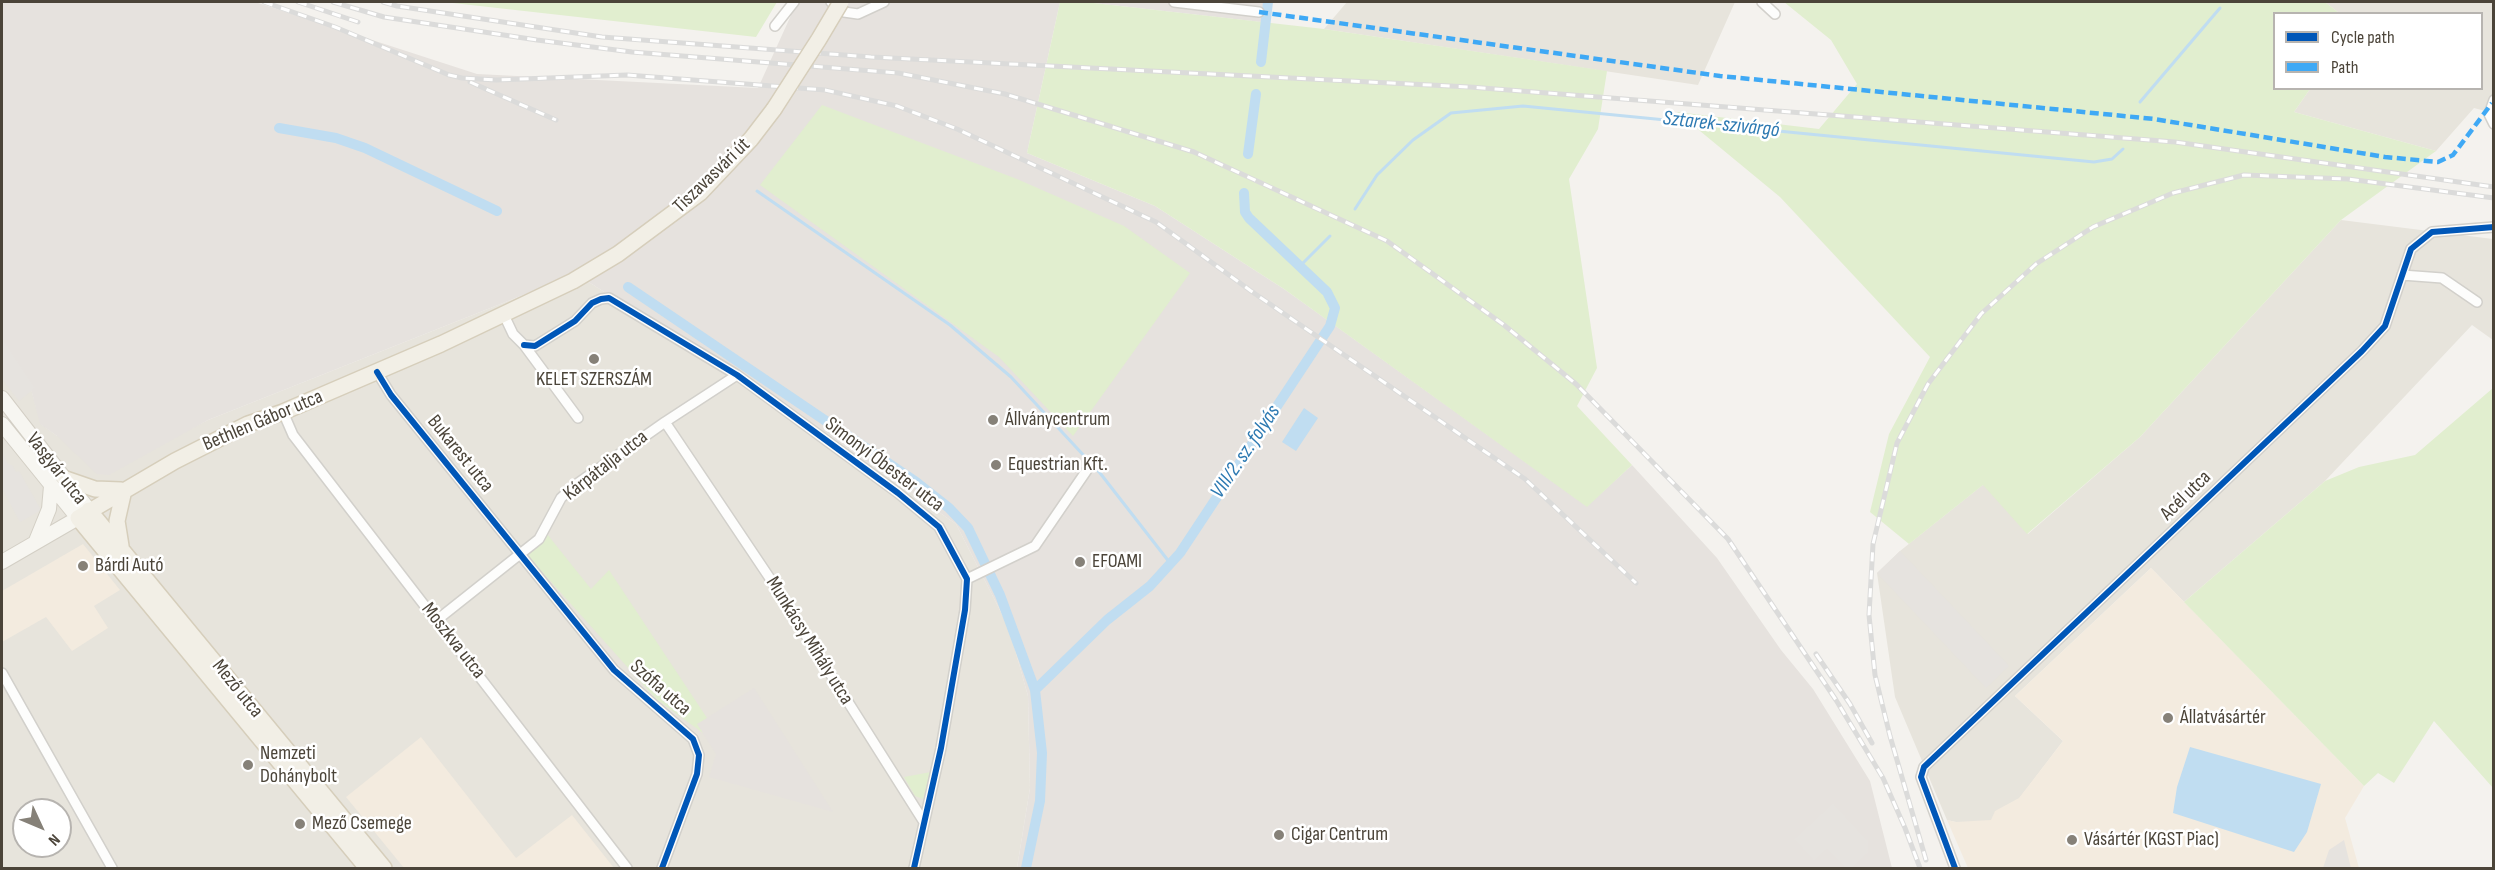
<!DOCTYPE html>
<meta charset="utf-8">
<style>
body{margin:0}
#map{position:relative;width:2495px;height:870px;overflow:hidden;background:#f4f2ee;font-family:"Sofia Sans Condensed",sans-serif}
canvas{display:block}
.frame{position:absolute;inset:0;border:3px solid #4b4439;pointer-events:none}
.legend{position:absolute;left:2273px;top:12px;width:210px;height:78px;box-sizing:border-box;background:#fff;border:2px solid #b7b4b0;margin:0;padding:8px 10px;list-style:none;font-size:18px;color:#4b4439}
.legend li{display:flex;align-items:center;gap:12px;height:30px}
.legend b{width:30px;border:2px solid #b7b4b0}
.north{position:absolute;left:12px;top:798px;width:60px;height:60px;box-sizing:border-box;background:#fff;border:2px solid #b7b4b0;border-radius:50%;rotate:134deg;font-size:16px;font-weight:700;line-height:24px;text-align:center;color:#4b4439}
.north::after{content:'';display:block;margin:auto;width:21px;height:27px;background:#868178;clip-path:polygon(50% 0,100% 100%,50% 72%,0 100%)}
</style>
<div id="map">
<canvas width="2495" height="870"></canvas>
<div class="frame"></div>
<ul class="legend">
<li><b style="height:8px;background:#0057b8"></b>Cycle path</li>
<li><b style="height:8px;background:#3fa9f5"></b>Path</li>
</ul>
<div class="north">N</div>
</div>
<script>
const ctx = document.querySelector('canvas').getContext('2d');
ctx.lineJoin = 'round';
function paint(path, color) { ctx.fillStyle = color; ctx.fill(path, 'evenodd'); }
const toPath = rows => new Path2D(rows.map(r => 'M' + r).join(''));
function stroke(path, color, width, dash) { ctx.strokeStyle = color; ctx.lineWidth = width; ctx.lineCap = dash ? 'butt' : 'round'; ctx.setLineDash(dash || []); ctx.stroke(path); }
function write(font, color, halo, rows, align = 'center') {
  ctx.font = font + ' "Sofia Sans Condensed",sans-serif'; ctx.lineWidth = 5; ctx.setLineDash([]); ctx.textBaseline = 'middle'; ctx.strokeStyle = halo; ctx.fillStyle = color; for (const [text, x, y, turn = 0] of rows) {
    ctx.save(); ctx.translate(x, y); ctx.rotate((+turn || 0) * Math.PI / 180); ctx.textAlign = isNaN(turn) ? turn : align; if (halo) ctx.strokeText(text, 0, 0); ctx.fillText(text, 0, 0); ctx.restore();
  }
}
paint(toPath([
 [1347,2,1735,2,1698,85,1324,29],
 [2325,2,2493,2,2493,113,2474,108,2436,151,2294,112,2310,89,2482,88,2482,14,2339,13],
 [2341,220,2493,239,2493,340,2472,325,2325,481,2184,602,2151,568,2015,696,2063,741,1995,831,1947,820,1895,697,1877,573,1900,551,1984,484,2028,534,2140,437],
 [576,274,810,422,956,524,1009,628,1028,696,1030,788,1017,868,2,868,2,347,30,385,41,424,57,436,178,435,208,420],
 [24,810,60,810,60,846,24,846]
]), '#e7e4dc');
paint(toPath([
 [83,544,120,590,94,606,108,628,72,651,46,617,2,642,2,591],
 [2151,568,2364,786,2345,818,2359,868,1968,868,1947,820,1956,822,1991,820,1995,811,2019,798,2063,741,2015,696],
 [421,737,516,858,572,815,614,868,404,868,346,797]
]), '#f3ebdf');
paint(toPath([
 [2,2,255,2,477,74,758,88,797,2,1060,2,1027,153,1155,206,1284,289,1587,506,1632,465,1717,558,1781,650,1813,689,1870,781,1892,868,1017,868,1030,788,1028,696,1009,628,956,524,810,422,576,274,208,420,109,475,97,474,57,436,40,424,30,385,2,347],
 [1085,2,1265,2,1261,22],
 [754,688,833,812,709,777,716,754,697,724]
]), '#e6e2de');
paint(toPath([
 [444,2,777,2,756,37],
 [1060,2,1085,2,1324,29,1607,71,1598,129,1569,179,1597,368,1577,406,1632,465,1587,507,1284,289,1155,206,1027,153],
 [1784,2,2325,2,2339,13,2274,14,2274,88,2310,89,2294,112,2436,151,2341,220,2140,437,2027,534,1983,485,1909,544,1870,512,1889,434,1930,357,1780,197,1677,112,1819,129,1857,84,1831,40],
 [822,105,1017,179,1124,226,1190,273,1073,436,999,357,760,185],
 [2493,388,2493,788,2434,721,2394,783,2378,773,2364,786,2184,602,2325,481,2359,467,2415,455],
 [547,534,591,589,609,570,707,718,697,724,703,733,656,699,528,556],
 [931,772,923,799,915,796,904,777]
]), '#e1eecf');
paint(toPath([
 [2,338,35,388,19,401,2,379],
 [2,452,8,464,12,465,16,472,19,471,41,510,20,522,2,488],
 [1900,551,2009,666,1986,688,1877,573],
 [1833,803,1868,841,1868,853,1852,868,1845,868,1827,849,1814,861,1794,839],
 [2344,840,2351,868,2323,868,2329,850]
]), '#e6e3df');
paint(toPath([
 [1304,408,1318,418,1296,451,1282,442],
 [2190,747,2321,784,2307,832,2294,852,2173,813,2177,787]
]), '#c0ddf1');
stroke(toPath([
 [2140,102,2220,8],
 [757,191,950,325,1011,377,1100,473,1170,563],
 [1355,209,1377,175,1413,140,1451,113,1523,106,2094,162,2112,159,2123,149],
 [1300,266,1330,236]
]), '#c0ddf1', 3);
stroke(toPath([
 [1261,62,1268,2],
 [279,128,336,138,365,148,497,211],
 [1248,154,1256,94],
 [628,287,916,482,949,508,968,528,1000,595,1035,690,1042,753,1040,801,1026,868],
 [1035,690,1107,620,1150,586,1180,553,1330,326,1335,308,1327,292,1249,218,1245,212,1244,193]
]), '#c0ddf1', 10);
const street = toPath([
 [831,2,844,12,858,14,884,2],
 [1174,2,1259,12],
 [1762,2,1775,14],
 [775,26,794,2],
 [2494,100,2489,114,2494,124],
 [2402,275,2442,278,2477,302],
 [504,315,513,334,524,345,578,418],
 [524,345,535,346,575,321,592,303,601,299,609,298,737,375,898,493,939,527,967,579,965,610,941,748,914,868],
 [377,372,391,395,614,670,693,739,699,755,697,774,662,868],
 [283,412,293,435,627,868],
 [665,422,769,577,924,822],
 [967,579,1035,546,1087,470],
 [437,620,539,539,561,498,574,486,665,422,737,375],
 [2,673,112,868],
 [1955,868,1921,777,1924,767,2362,351,2385,326,2411,249,2432,232,2494,227]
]);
const secondary = toPath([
 [2,398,89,510],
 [2,424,78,518,2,562],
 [36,541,49,509,51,486]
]);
const primary = toPath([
 [66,479,95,489,121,490],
 [89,510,384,868],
 [121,546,117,521,124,490],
 [367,868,78,518,175,461,248,424,283,412,441,344,573,281,618,254,700,193,751,139,774,109]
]);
stroke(street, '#d2d0cb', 12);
stroke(secondary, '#d3cfc5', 16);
stroke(primary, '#d6cebb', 18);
stroke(street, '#fdfdfc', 9);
stroke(secondary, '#f7f6f1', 14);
stroke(primary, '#f2efe6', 15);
const rail = toPath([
 [264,2,335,27,449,75,462,78,496,80,627,75,825,90,897,106,957,129,1156,222,1251,291,1525,479,1636,583],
 [298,2,358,22],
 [333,2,384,17,537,40,632,52,898,73,1005,94,1194,152,1387,241,1504,325,1576,384,1728,539,1836,700,1883,778,1905,828,1920,868],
 [383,2,397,6,602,37,871,57,1470,87,2175,142,2494,187],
 [470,82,556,120],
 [1816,654,1850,704,1872,743],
 [1926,860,1890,736,1875,675,1869,615,1873,544,1897,443,1928,384,1981,314,2036,264,2093,227,2173,193,2244,175,2348,179,2494,198]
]);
stroke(rail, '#dbdbda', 5);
stroke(rail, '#fff', 3, [9]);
const primaryBridge = toPath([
 [774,109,819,39,841,2]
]);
stroke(primaryBridge, '#d6cebb', 18, []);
stroke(primaryBridge, '#f2efe6', 15);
stroke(toPath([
 [1259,12,1720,76,2154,119,2385,157,2438,162,2453,155,2492,103]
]), '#3fa9f5', 4.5, [9, 4.5]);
stroke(toPath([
 [524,345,535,346,575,321,592,303,601,299,609,298,737,375,898,493,939,527,967,579,965,610,941,748,914,868],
 [377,372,391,395,614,670,693,739,699,755,697,774,662,868],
 [1955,868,1921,777,1924,767,2362,351,2385,326,2411,249,2432,232,2494,227]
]), '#0057b8', 6);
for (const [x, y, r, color] of [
 [594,359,6,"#868178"],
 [993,420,6,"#868178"],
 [996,465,6,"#868178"],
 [1080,562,6,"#868178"],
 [83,566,6,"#868178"],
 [2168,718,6,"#868178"],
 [248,765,6,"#868178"],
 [300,824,6,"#868178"],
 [1279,835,6,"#868178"],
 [2072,840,6,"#868178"]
]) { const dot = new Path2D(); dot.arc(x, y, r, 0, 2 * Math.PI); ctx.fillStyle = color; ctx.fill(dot); stroke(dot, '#fff', 2); }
write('20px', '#4b4439', '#fff', [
 ["Tiszavasvári út",712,176,-44],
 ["Bethlen Gábor utca",263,421,-23],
 ["Bukarest utca",460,454,51],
 ["Simonyi Óbester utca",884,465,37],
 ["Kárpátalja utca",606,466,-38],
 ["Vasgyár utca",56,469,52],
 ["Acél utca",2186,496,-44],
 ["Moszkva utca",453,641,52],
 ["Munkácsy Mihály utca",809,641,58],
 ["Szófia utca",660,688,41],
 ["Mező utca",237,689,51]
]);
write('20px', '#4b4439', '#fff', [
 ["KELET SZERSZÁM",594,380,"center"],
 ["Állványcentrum",1005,420],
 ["Equestrian Kft.",1008,465],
 ["EFOAMI",1092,562],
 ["Bárdi Autó",95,566],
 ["Állatvásártér",2180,718],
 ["Nemzeti",260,754],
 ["Dohánybolt",260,777],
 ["Mező Csemege",312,824],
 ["Cigar Centrum",1291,835],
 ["Vásártér (KGST Piac)",2084,840]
], 'left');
write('italic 21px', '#2e7ab2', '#fff', [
 ["Sztarek-szivárgó",1721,125,6],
 ["VIII/2. sz. folyás",1246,452,-56]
]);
</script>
